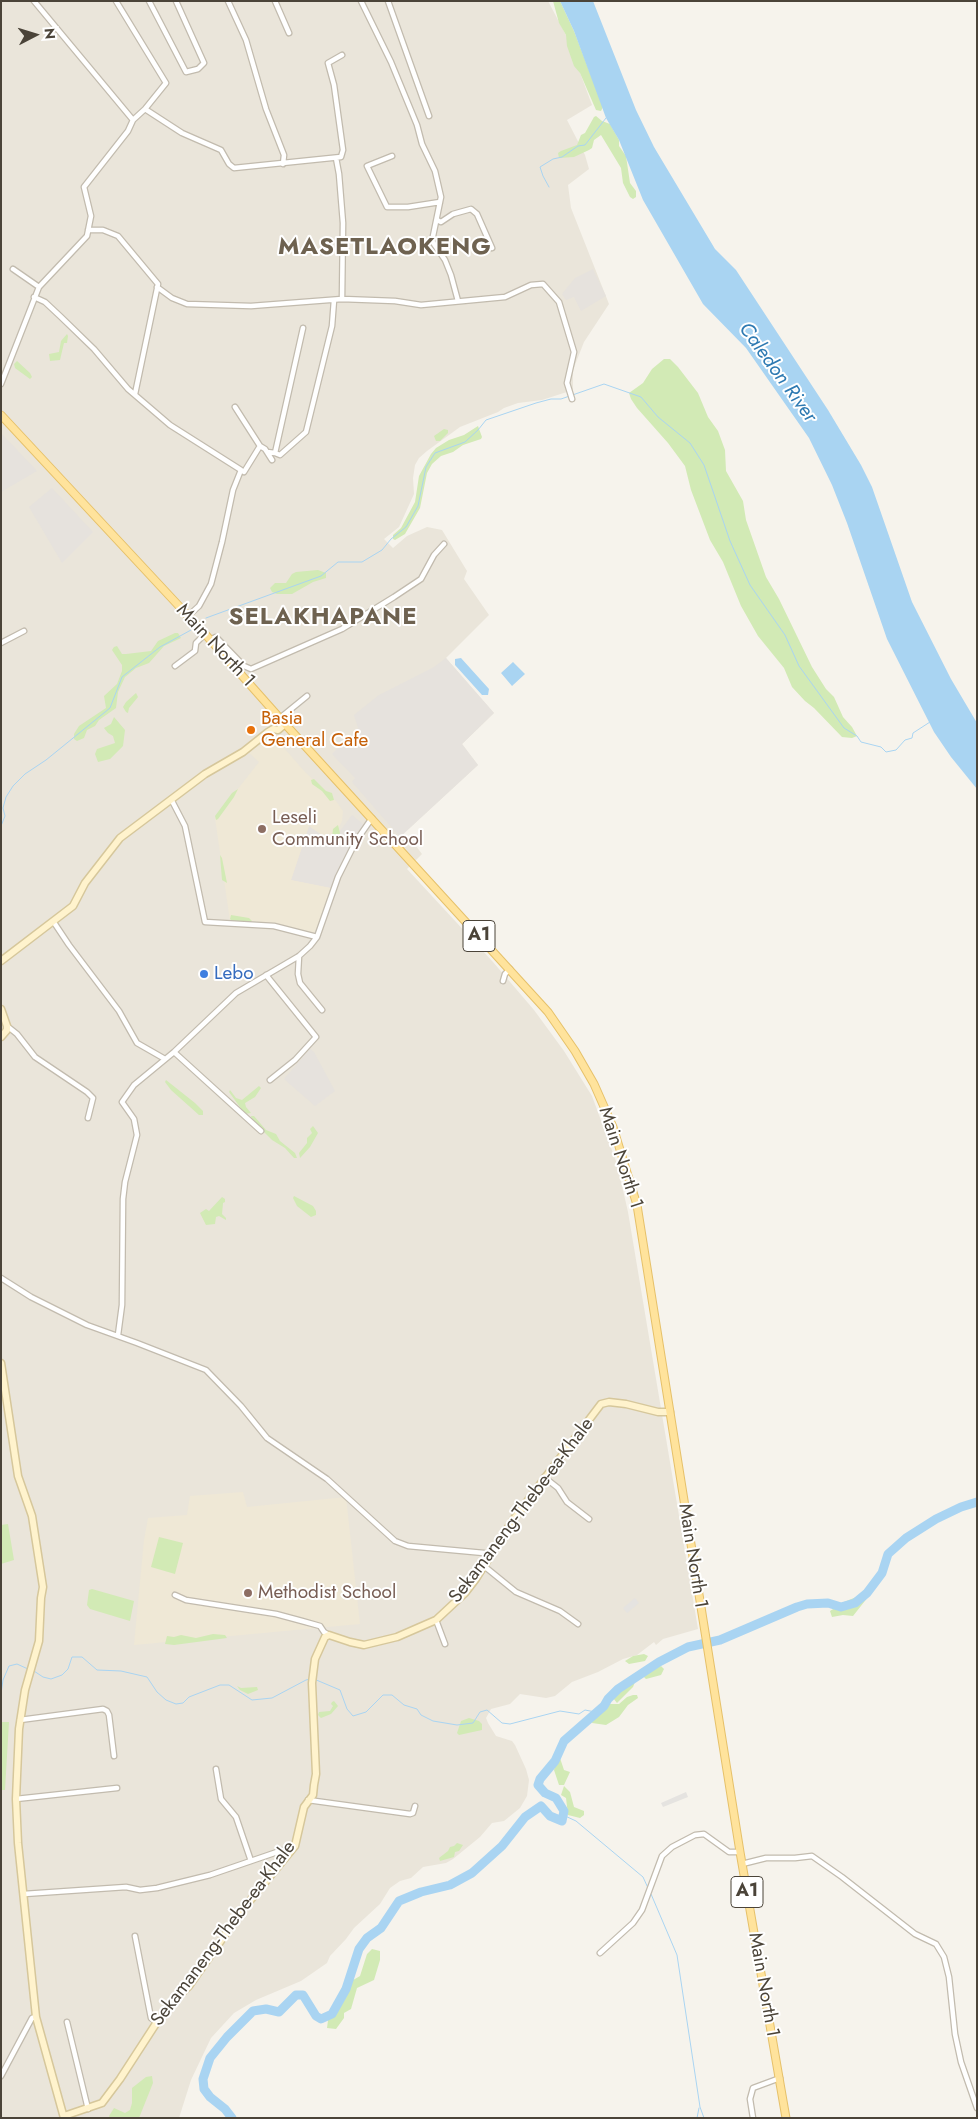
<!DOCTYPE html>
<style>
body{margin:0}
#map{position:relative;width:978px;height:2119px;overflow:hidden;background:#f6f3ec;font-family:Jost,sans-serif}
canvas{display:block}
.frame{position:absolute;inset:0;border:2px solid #4b4439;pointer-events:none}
.north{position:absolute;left:10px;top:10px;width:50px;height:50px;-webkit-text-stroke:4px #fff;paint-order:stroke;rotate:85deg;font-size:14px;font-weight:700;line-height:20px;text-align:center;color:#4b4439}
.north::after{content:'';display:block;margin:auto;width:18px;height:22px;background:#4b4439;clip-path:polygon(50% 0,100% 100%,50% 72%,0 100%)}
</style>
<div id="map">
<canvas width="978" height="2119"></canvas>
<div class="frame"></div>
<div class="north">N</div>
</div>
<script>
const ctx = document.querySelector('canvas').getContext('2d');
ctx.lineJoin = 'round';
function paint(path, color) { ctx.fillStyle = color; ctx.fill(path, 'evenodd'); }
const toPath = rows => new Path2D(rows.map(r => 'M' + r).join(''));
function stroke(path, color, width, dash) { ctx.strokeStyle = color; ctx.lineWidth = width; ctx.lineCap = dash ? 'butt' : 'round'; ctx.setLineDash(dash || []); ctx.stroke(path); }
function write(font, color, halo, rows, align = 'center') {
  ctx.font = font + ' Jost,sans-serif'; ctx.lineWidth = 4; ctx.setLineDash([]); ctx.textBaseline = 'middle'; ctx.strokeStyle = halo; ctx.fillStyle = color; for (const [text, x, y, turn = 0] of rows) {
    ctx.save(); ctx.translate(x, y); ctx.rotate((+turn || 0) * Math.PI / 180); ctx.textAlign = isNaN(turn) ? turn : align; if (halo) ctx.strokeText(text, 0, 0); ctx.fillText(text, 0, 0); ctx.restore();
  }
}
paint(toPath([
 [1,1,548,1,566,35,592,105,567,120,585,155,589,169,568,185,571,208,609,304,584,342,573,370,573,390,542,400,518,403,504,408,498,412,460,427,427,451,419,458,415,465,413,478,414,494,399,527,384,539,393,548,407,536,427,527,442,530,467,571,464,579,489,615,446,658,494,713,462,744,478,765,400,837,413,842,422,854,407,869,493,962,534,1010,564,1051,592,1096,617,1164,628,1212,698,1629,663,1639,656,1645,654,1642,637,1655,623,1659,598,1672,572,1682,555,1696,546,1698,520,1694,510,1704,491,1709,486,1718,488,1723,496,1736,512,1741,515,1745,526,1769,529,1780,527,1796,520,1808,504,1821,492,1823,480,1837,453,1859,446,1863,423,1867,411,1878,400,1881,390,1888,380,1904,354,1928,346,1939,330,1956,327,1963,301,1981,256,2000,234,2013,211,2038,191,2080,179,2118,1,2118]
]), '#eae5da');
paint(toPath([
 [593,269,606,296,581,311,574,297,566,300,562,294,575,278],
 [1,433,37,471,1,492],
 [52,488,93,532,62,563,29,507],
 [446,658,494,713,462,744,478,765,400,837,352,782,355,778,332,754,358,728,354,715,379,695,434,667],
 [352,815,364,825,339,868,331,888,291,880,309,826,332,842],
 [310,1049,314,1052,335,1091,315,1106,284,1079]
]), '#e6e2dd');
paint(toPath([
 [271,733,305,772,336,801,343,811,342,821,332,842,309,826,291,880,331,888,321,919,314,933,273,924,230,921,215,818,259,762,249,753],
 [243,1492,247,1507,346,1497,360,1624,134,1645,144,1540,148,1518,187,1515,190,1496]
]), '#efe8d6');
paint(toPath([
 [553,1,560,1,574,31,603,107,601,111,596,110,580,73,574,66,567,46,566,35,559,23],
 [596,116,602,121,610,124,619,140,619,146,626,156,630,183,636,191,636,197,633,199,630,197,623,183,621,168,601,135,594,140,592,148,589,150,574,157,559,158,558,153,561,151,577,145,581,135,585,133,594,117],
 [67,334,68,336,67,343,64,343,60,360,50,361,49,354,59,352,61,341],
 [664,359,670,359,678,367,698,393,708,417,718,431,725,450,726,471,743,501,746,520,766,577,779,599,812,667,826,689,834,697,843,717,852,727,857,736,852,738,842,737,814,708,805,701,792,687,784,668,758,636,741,606,723,562,710,540,691,490,685,466,668,443,637,408,631,399,629,393,643,383,652,369],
 [17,361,30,373,32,377,30,379,15,368,14,364],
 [478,426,482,437,481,439,463,445,453,452,441,456,432,464,427,473,420,508,405,534,395,540,393,539,393,535,401,528,415,502,419,476,431,454,436,448,449,440,464,435],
 [444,429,448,430,448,433,440,441,436,441,434,436],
 [318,570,326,573,326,578,313,582,292,594,277,594,272,592,270,588,275,583,286,583,292,574,296,572],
 [175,633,178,633,181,638,164,646,149,663,136,668,125,677,118,692,116,708,99,720,95,726,87,730,84,738,77,741,74,739,74,734,79,726,106,708,104,696,117,684,122,671,122,665,112,650,114,647,117,646,122,654,126,654,151,651,158,641],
 [136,693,138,697,129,708,128,713,126,712,123,707,126,702],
 [114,717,125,730,123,746,110,759,98,762,95,754,97,749,115,743,113,736,108,733,104,728,111,724],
 [314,779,326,791,332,793,334,800,330,801,322,791,312,784,311,780],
 [238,789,234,797,218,819,216,820,215,816,232,793],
 [338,825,340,833,334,845,328,844,332,837,333,829],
 [220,855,222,858,227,883,222,880],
 [231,915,249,918,252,921,250,923,233,922,230,919],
 [166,1080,195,1103,203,1111,203,1115,199,1115,171,1090,165,1082],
 [259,1086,261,1088,255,1097,245,1103,246,1107,251,1113,245,1114,229,1092,230,1090,236,1098,242,1100],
 [251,1116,254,1116,266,1130,276,1134,280,1141,295,1153,297,1158,294,1158,285,1148,272,1140,252,1120],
 [313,1126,318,1133,310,1147,300,1158,299,1153,307,1143,307,1138,312,1133,310,1129],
 [294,1196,313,1206,316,1211,316,1215,311,1217,297,1206,293,1198],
 [222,1197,225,1199,225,1202,223,1203,222,1214,226,1218,226,1220,219,1216,216,1217,215,1224,206,1225,200,1213,206,1209,209,1211],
 [8,1524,14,1560,1,1564,1,1525],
 [159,1537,183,1543,175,1574,151,1567],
 [879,1575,882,1577,880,1582,853,1616,843,1615,832,1617,830,1611,844,1602,866,1593],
 [92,1589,134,1601,130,1621,90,1609,87,1605,89,1590],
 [213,1634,225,1635,227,1638,174,1645,165,1644,167,1636,174,1637,181,1635,196,1638],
 [644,1654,648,1656,645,1661,629,1664,625,1661,633,1656],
 [661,1666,664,1669,661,1675,646,1679,643,1676,644,1673],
 [629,1679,635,1682,633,1687,617,1703,613,1698,622,1684],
 [237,1686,241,1688,257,1687,258,1690,248,1694,240,1690],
 [633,1695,637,1695,638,1698,628,1705,619,1717,606,1725,592,1723,593,1719,602,1713,608,1704,619,1704,627,1697],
 [334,1701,338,1706,331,1714,321,1718,318,1715,319,1712,330,1711,333,1706,331,1704,332,1702],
 [469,1718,479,1721,482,1724,482,1730,459,1735,457,1733,461,1721],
 [1,1722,9,1722,5,1790,1,1790],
 [558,1758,560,1758,564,1770,570,1772,564,1785,559,1785,554,1770],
 [564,1786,570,1792,574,1807,584,1811,584,1815,580,1818,568,1815,566,1798,561,1795],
 [457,1843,463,1845,459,1851,455,1852,454,1857,440,1861,439,1858,448,1851,450,1847,454,1846],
 [372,1949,380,1951,380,1960,374,1980,357,1988,351,2009,344,2013,344,2018,336,2029,327,2028,329,2013,343,1986,360,1976,367,1954],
 [152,2076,153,2083,139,2118,110,2118,109,2116,114,2108,125,2113,130,2110,132,2103,132,2088,146,2077]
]), '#d2eab5');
paint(toPath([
 [635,1598,639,1603,627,1613,623,1608],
 [686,1792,688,1797,663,1807,661,1803]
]), '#e5e3e0');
paint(toPath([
 [560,1,593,1,636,110,654,147,715,249,736,270,828,410,861,465,872,487,912,602,951,679,977,723,977,789,951,757,934,732,887,639,847,523,832,485,809,438,746,348,703,304,643,200,619,140,606,118,574,31],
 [461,658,489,689,488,695,482,695,455,665,455,659],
 [513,662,525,674,512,686,501,673]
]), '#a9d4f2');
stroke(toPath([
 [549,187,543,176,540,167,553,159,562,157,578,146,585,145,606,118],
 [206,618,321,576,338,562,362,562,382,550,391,539,406,527,418,506,426,467,435,453,465,442,478,430,486,420,536,403,551,399,561,399,604,384,641,397,658,417,690,443,704,465,730,541,750,585,785,635,799,666,844,728,857,736,861,742,881,747,886,752,896,750,905,740,912,738,913,733,930,722],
 [1,826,5,816,3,808,6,797,13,786,25,774,46,760,110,708,122,677,160,647,191,630],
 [34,1671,43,1677,51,1679,62,1675,68,1669,72,1657,82,1657,97,1670,121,1671,147,1677,157,1692,166,1700,176,1704,183,1703,189,1697,220,1685,229,1685,252,1700,272,1698,306,1680,310,1679],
 [314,1679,340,1690,347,1709,353,1716,366,1712,383,1695,392,1695,404,1705,417,1709,421,1715,433,1721,457,1725,473,1723,480,1712,487,1710,502,1723,510,1724,560,1711,579,1714,585,1710,595,1712],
 [1,1694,3,1680,9,1666,17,1664,28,1669],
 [563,1815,576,1821,643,1877,648,1888],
 [651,1894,677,1955,700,2107,704,2118],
 [697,2118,699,2108]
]), '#a9d4f2', 1);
stroke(toPath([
 [232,2118,225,2109,210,2097,204,2089,203,2079,210,2058,227,2037,253,2011,266,2009,279,2012,296,1995,303,1995,316,2016,321,2019,332,2014,346,1989,359,1949,367,1938,381,1928,399,1901,421,1892,450,1885,472,1873,502,1846,525,1817,541,1806,550,1816,562,1821,564,1811,556,1798,545,1793,538,1785,540,1779,555,1761,564,1741,604,1706,608,1699,618,1689,659,1662,688,1647,720,1640,797,1607,807,1604,828,1603,841,1607,855,1603,867,1593,882,1573,888,1554,906,1538,936,1519,961,1507,977,1502]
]), '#a9d4f2', 9);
const street = toPath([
 [34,1,133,120],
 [149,1,186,72,198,69,204,63,176,1],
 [228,1,246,40,266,109,284,155,283,164],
 [275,1,289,33],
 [361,1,391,62,417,125,422,144,435,171,441,197,432,241,445,260,451,275,458,301],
 [388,1,429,116],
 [145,109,182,133,221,150,229,164,234,168,341,157,343,150,334,85,328,63,342,55],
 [392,156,367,166,387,207,408,207,440,202],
 [336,158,339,174,343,223,342,299],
 [437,220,441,222,453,214,471,209,477,214,492,248],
 [88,230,103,230,118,236,158,284,135,394],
 [13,269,39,287],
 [157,287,172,298,187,304,251,306,342,299,395,301,421,305,505,297,531,285,543,284,559,302,574,352,567,383,572,399],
 [34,297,45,302,61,317,94,349,128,389,170,425,241,470,233,490,222,542,211,584,199,606,188,616],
 [1,384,39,287,87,236,91,216,84,187,128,131,133,120,145,109,166,83,116,1],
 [235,407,260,446,265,449,272,460],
 [267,452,275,453,303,328],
 [275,453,280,455,306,432,332,326,334,300],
 [241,470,244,472,260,446],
 [210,640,216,637,244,666,251,669,342,629,394,597,421,579,434,555,444,544],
 [1,643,24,631],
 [175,666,195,651,196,643,205,634],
 [280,718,307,696],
 [171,799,185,826,205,922,274,926,317,937],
 [53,921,69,945,119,1011,137,1043,165,1059],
 [299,956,298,974,300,983,322,1010],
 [266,975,316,1037,295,1060,270,1080],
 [503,981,505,974,510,969],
 [7,1026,17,1034,35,1057,87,1092,93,1098,88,1118],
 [174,1052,261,1131],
 [1,1278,31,1297,87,1325,137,1343,206,1370,241,1406,267,1438,327,1479,395,1541,408,1546,484,1553,489,1557],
 [118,1335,122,1305,123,1199,125,1182,137,1135,134,1119,122,1102,134,1085,174,1052,236,993,299,956,310,946,317,937,338,877,356,841,372,818],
 [544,1477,558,1488,567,1502,589,1519],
 [484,1566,516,1592,560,1611,578,1624],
 [175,1595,186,1600,276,1614,302,1621,320,1626,324,1632,329,1635],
 [436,1620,445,1644],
 [20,1720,103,1709,107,1711,109,1715,114,1756],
 [216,1769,221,1799,236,1817,251,1861],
 [16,1799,117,1788],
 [308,1800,410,1814,413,1813,415,1806],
 [742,1864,766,1858,795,1858,812,1856,842,1877,915,1934,936,1944,944,1957,949,1977,955,2034,961,2062,977,2108],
 [24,1894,126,1887,140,1890,157,1888,210,1875,283,1850,290,1852],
 [135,1936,151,2018,157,2022],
 [600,1953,633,1923,642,1910,662,1856,672,1847,695,1835,704,1834,729,1852,740,1852],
 [67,2022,88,2109],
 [1,2076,32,2018,36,2017],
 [753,2118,750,2099,753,2088,780,2078]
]);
const secondary = toPath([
 [1,961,73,906,85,883,120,838,205,774,243,752,268,732,273,729,278,730,285,724],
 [1,1009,7,1026,7,1030,1,1037],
 [1,1363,18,1476,32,1516,43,1587,41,1598,39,1641,25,1690,19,1729,16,1799,18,1843,36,2017,64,2118],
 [64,2116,102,2103,120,2079,157,2022,171,2003,189,1986,244,1908,295,1846,304,1807,313,1795,314,1785,316,1774,312,1683,315,1659,325,1637,329,1635,350,1642,364,1645,397,1637,436,1620,465,1593,475,1580,513,1520,601,1404,609,1402,626,1404,658,1412,670,1412]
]);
const primary = toPath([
 [1,415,205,634,285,724,548,1012,575,1051,594,1084,613,1127,637,1205,740,1852,786,2118]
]);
stroke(street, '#c2bbae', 7);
stroke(secondary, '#d6c79b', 9);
stroke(primary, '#e6c16a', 9);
stroke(street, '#fff', 4.5);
stroke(secondary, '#fff3cd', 6);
stroke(primary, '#ffe39c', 7);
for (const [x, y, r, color] of [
 [251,730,5,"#e8710a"],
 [262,829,5,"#8d6e63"],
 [204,974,5,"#3f7fe0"],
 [248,1593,5,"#8d6e63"]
]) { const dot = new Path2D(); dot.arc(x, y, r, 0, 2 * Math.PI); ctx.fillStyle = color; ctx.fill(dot); stroke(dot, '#fff', 2); }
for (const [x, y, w] of [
 [479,936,32],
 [747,1892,32]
]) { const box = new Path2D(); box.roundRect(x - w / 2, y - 15.5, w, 31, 4); ctx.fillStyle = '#fff'; ctx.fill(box); stroke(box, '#4b4439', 1); }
write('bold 18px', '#4b4439', null, [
 ["A1",479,936],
 ["A1",747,1892]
]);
write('19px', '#4b4439', '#fff', [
 ["Main North 1",215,646,47],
 ["Main North 1",620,1158,72],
 ["Sekamaneng-Thebe-ea-Khale",522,1511,-53],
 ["Main North 1",692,1556,81],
 ["Sekamaneng-Thebe-ea-Khale",224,1934,-53],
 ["Main North 1",763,1985,80]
]);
write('19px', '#c56008', '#fff', [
 ["Basia",261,719],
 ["General Cafe",261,741]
], 'left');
write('19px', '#785e54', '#fff', [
 ["Leseli",272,818],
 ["Community School",272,840],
 ["Methodist School",258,1593]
], 'left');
write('19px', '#366cbe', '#fff', [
 ["Lebo",214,974]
], 'left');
write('italic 20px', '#2e7ab2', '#fff', [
 ["Caledon River",777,373,54]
]);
ctx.letterSpacing = '1px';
write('bold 24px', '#6e6250', '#fff', [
 ["MASETLAOKENG",385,248],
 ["SELAKHAPANE",323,618]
]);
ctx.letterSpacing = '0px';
</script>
